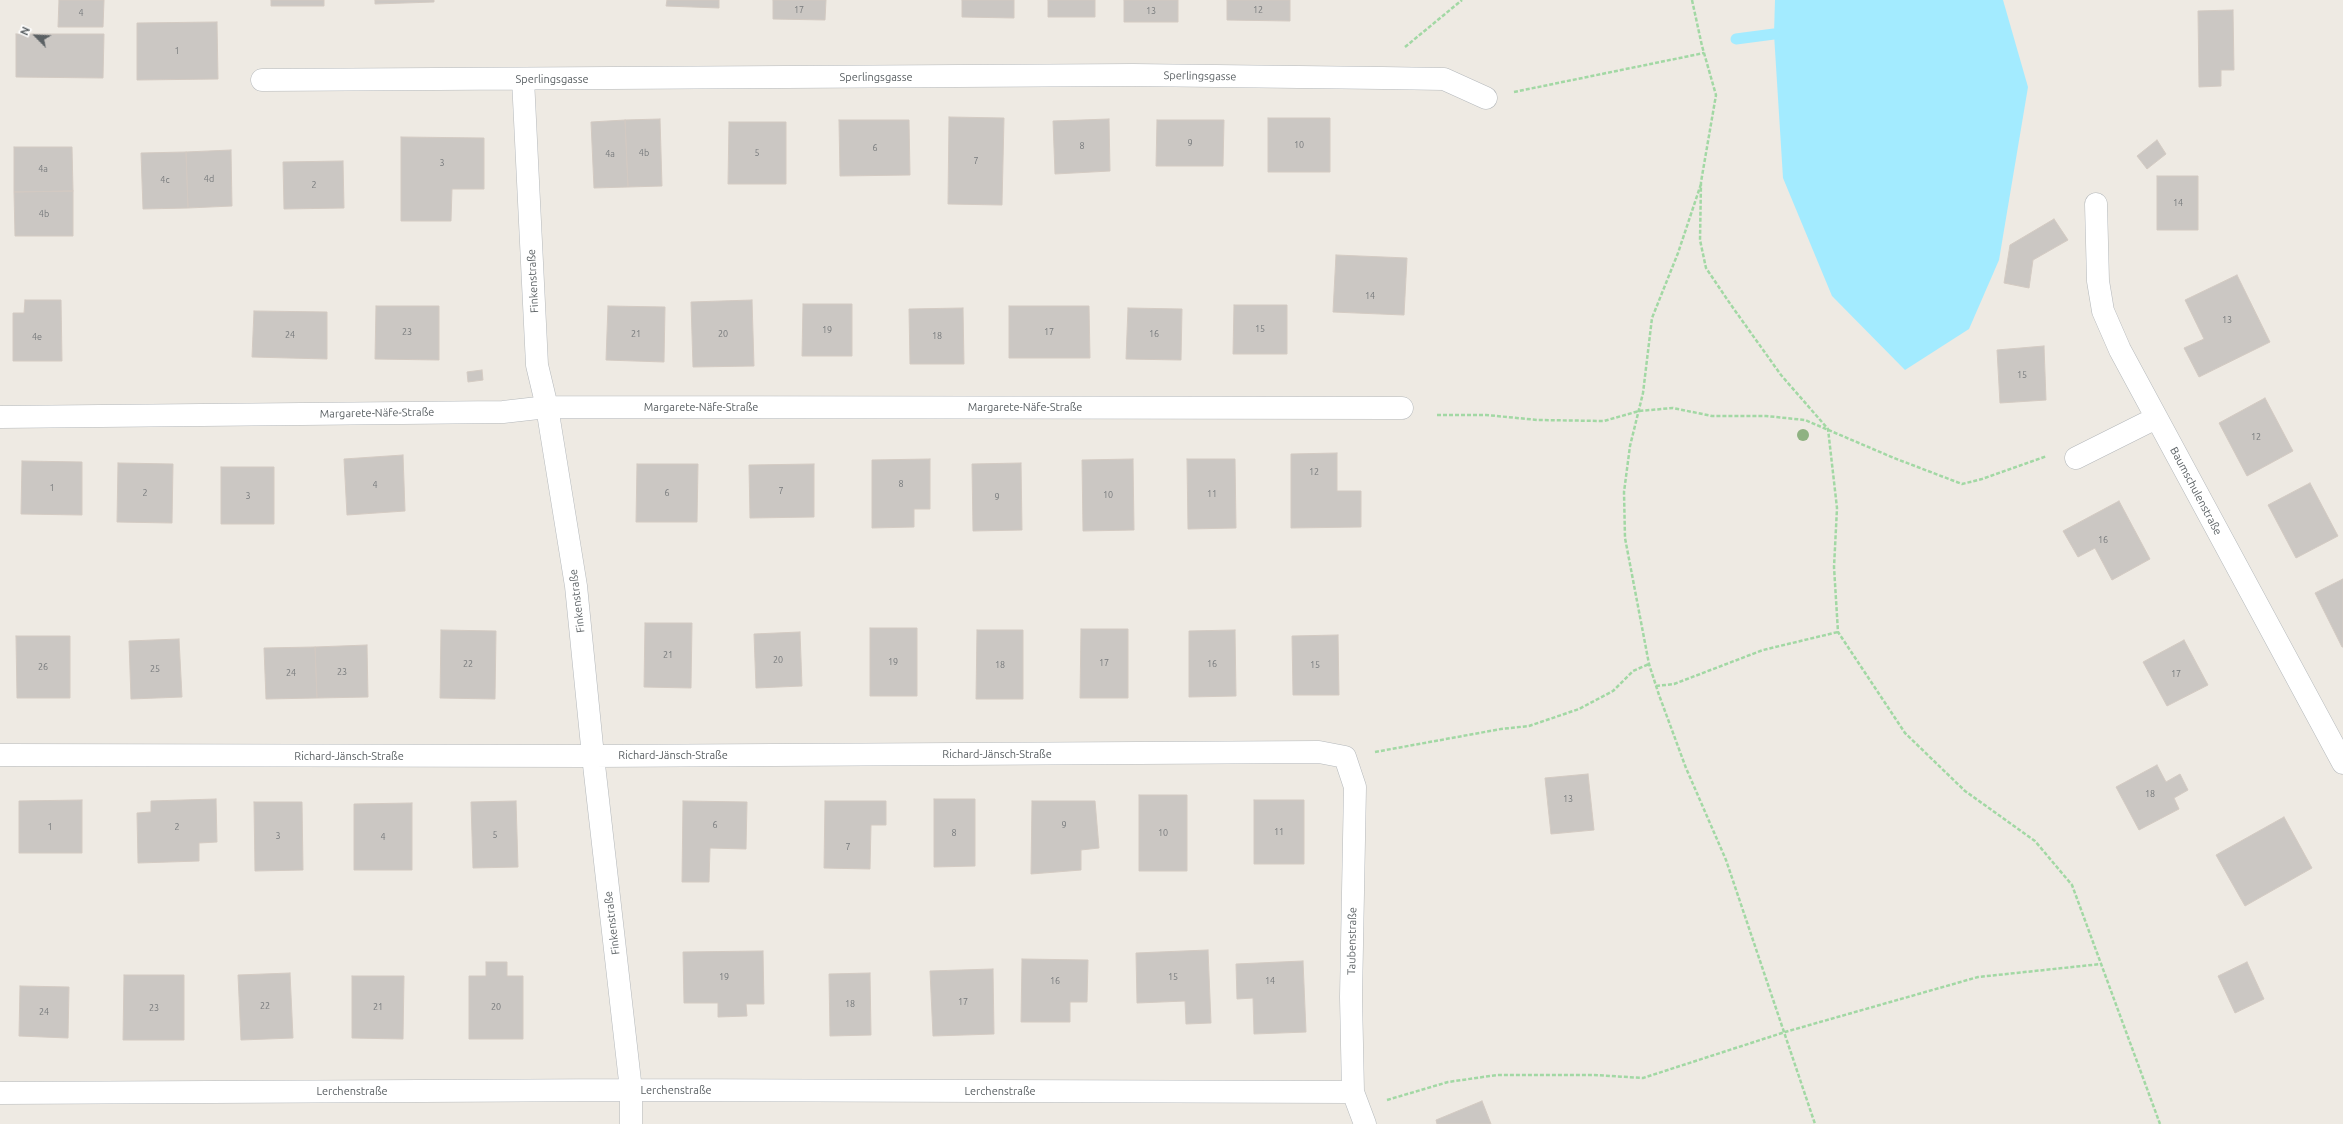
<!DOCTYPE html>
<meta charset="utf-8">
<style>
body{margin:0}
#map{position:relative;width:2343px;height:1124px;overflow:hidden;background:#eeeae3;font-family:Ubuntu,sans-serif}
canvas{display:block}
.north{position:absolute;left:16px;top:16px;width:40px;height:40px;-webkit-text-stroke:3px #fff;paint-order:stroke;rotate:294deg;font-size:11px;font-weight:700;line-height:16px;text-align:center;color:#5b6164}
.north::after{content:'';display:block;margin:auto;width:14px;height:18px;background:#5b6164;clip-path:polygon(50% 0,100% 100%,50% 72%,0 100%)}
</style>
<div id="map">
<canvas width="2343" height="1124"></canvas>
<div class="north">N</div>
</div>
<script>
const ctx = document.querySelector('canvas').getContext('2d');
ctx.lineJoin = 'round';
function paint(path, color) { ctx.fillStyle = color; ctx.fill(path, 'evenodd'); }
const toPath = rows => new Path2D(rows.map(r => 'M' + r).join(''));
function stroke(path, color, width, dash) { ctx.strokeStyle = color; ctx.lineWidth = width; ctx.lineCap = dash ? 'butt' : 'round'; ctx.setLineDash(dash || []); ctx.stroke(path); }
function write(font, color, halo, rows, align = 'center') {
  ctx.font = font + ' Ubuntu,sans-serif'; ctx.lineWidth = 3; ctx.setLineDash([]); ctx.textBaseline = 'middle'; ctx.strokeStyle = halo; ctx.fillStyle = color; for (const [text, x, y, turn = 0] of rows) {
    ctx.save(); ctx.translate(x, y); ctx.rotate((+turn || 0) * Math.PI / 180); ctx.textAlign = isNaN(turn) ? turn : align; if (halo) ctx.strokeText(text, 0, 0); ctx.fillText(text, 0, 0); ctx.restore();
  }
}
paint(toPath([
 [1775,0,2003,0,2028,87,1999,260,1969,329,1905,370,1832,296,1783,178,1774,34]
]), '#a3ebff');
stroke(toPath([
 [1736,39,1774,34]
]), '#a3ebff', 11);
const building = toPath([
 [59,0,104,0,103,27,58,27,59,0],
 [271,0,324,0,324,6,271,6,271,0],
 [375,0,434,0,434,2,375,4,375,0],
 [667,0,719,0,719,8,666,6,667,0],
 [773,0,826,0,825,20,773,19,773,0],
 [962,0,1014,0,1014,18,962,17,962,0],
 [1048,0,1095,0,1095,17,1048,17,1048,0],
 [1124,0,1178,0,1178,22,1124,22,1124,0],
 [1227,0,1290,0,1290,21,1227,20,1227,0],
 [2233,10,2234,70,2221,70,2221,86,2199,87,2198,11,2233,10],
 [217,22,218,79,137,80,137,23,217,22],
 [16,34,104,34,103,78,16,77,16,34],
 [949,117,1004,118,1002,205,948,204,949,117],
 [1268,118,1330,118,1330,172,1268,172,1268,118],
 [660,119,662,186,628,187,625,120,660,119],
 [1109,119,1110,171,1055,174,1053,121,1109,119],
 [625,120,628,187,594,188,591,122,625,120],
 [839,120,909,120,910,175,840,176,839,120],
 [1157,120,1224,120,1223,166,1156,166,1157,120],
 [729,122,786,122,786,184,728,184,729,122],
 [401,137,484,138,484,189,452,189,451,221,401,221,401,137],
 [2157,140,2166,154,2147,169,2137,156,2157,140],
 [14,147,72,147,73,191,14,192,14,147],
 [231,150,232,206,188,208,186,152,231,150],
 [186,152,188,208,143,209,141,153,186,152],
 [343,161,344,208,284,209,283,162,343,161],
 [2157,176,2198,176,2198,230,2157,230,2157,176],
 [73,191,73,236,15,236,14,192,73,191],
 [2054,219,2068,240,2033,260,2029,288,2004,283,2010,245,2054,219],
 [1336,255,1407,258,1404,315,1333,312,1336,255],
 [2237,275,2270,342,2199,377,2184,348,2204,339,2185,300,2237,275],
 [25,300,61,300,62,361,13,361,13,313,24,313,25,300],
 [752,300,754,366,693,367,691,302,752,300],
 [803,304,852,304,852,356,802,356,803,304],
 [1234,305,1287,305,1287,354,1233,354,1234,305],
 [376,306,439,306,439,360,375,359,376,306],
 [608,306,665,307,664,362,606,360,608,306],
 [1009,306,1089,306,1090,358,1009,358,1009,306],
 [963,308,964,364,910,364,909,309,963,308],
 [1128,308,1182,309,1181,360,1126,359,1128,308],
 [254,311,327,312,327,359,252,357,254,311],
 [2044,346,2046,400,2000,403,1997,350,2044,346],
 [482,370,483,380,468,382,467,372,482,370],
 [2265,398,2293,451,2247,476,2219,423,2265,398],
 [1337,453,1337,491,1361,491,1361,527,1291,528,1291,454,1337,453],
 [403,455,405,511,347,515,344,459,403,455],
 [930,459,930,509,914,509,914,527,872,528,872,460,930,459],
 [1133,459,1134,530,1083,531,1082,460,1133,459],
 [1187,459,1235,459,1236,528,1188,529,1187,459],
 [22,461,82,462,82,515,21,514,22,461],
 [118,463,173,464,172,523,117,522,118,463],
 [1021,463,1022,530,973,531,972,464,1021,463],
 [637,464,698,464,697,522,636,522,637,464],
 [814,464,814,517,750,518,749,465,814,464],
 [221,467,274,467,274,524,221,524,221,467],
 [2310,483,2338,536,2296,558,2268,505,2310,483],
 [2119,501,2150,559,2112,580,2095,548,2078,557,2063,531,2119,501],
 [2343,579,2343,647,2342,647,2315,593,2343,579],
 [645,623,692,623,691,688,644,687,645,623],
 [870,628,917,628,917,696,870,696,870,628],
 [1081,629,1128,629,1128,698,1080,698,1081,629],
 [441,630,496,631,495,699,440,698,441,630],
 [977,630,1023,630,1023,699,976,699,977,630],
 [1235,630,1236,696,1189,697,1189,631,1235,630],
 [800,632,802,686,756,688,754,634,800,632],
 [1338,635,1339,695,1293,695,1292,636,1338,635],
 [16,636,70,636,70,698,17,698,16,636],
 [179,639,182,697,131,699,129,641,179,639],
 [2184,640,2208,685,2167,706,2143,662,2184,640],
 [367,645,368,697,317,698,315,647,367,645],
 [315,647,317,698,266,699,264,648,315,647],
 [2157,765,2166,782,2180,774,2188,790,2174,798,2179,809,2139,830,2116,787,2157,765],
 [1588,774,1594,830,1551,834,1545,778,1588,774],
 [1139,795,1187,795,1187,871,1139,871,1139,795],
 [216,799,217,842,199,843,199,861,138,863,137,813,151,812,151,801,216,799],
 [934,799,975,799,975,866,934,867,934,799],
 [82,800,82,853,19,853,19,801,82,800],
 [1254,800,1304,800,1304,864,1254,864,1254,800],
 [516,801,518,867,473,868,471,802,516,801],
 [683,801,747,802,746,849,710,848,709,882,682,882,683,801],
 [825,801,886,801,886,825,871,825,870,869,824,868,825,801],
 [1032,801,1095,801,1099,848,1081,850,1081,870,1031,874,1032,801],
 [254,802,302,802,303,870,255,871,254,802],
 [412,803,412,870,354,870,354,804,412,803],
 [2284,817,2312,868,2245,906,2216,855,2284,817],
 [1208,950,1211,1023,1186,1024,1185,1001,1137,1003,1136,953,1208,950],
 [763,951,764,1004,746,1004,747,1016,718,1017,718,1003,684,1003,683,952,763,951],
 [1022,959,1088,960,1087,1002,1070,1002,1070,1022,1021,1022,1022,959],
 [1303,961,1306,1032,1254,1034,1253,998,1237,999,1236,964,1303,961],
 [486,962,507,962,507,976,523,976,523,1039,469,1039,469,976,486,976,486,962],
 [2247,962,2264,999,2235,1013,2218,976,2247,962],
 [993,969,994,1034,933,1036,930,971,993,969],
 [290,973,293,1038,241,1040,238,975,290,973],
 [870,973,871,1035,830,1036,829,974,870,973],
 [124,975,184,975,184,1040,123,1040,124,975],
 [352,976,404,976,403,1039,352,1038,352,976],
 [20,986,69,987,68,1038,19,1036,20,986],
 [1482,1101,1491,1124,1437,1124,1436,1120,1482,1101]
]);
paint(building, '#cbc7c3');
stroke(building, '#d3cac2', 1);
const minor = toPath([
 [523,79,537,365,547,407,576,586,593,756,631,1090,631,1124],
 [262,80,1133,75,1382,78,1444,79,1486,98],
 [2096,204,2098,281,2103,311,2120,350,2343,763],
 [0,417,503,412,547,407,1402,408],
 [2076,458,2156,418],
 [0,755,593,756,1319,752,1345,757,1355,787,1351,997,1353,1092,1365,1124],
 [0,1093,631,1090,1353,1092]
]);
stroke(minor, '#b4b8bb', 23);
stroke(toPath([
 [1692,0,1702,46,1716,95,1701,182,1700,240,1706,268,1731,305,1781,375,1828,429,1837,508,1834,567,1838,632,1905,733,1965,791,2035,841,2072,885,2160,1124],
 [1405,47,1462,0],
 [1514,92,1704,53],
 [1701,184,1678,253,1652,318,1643,393,1630,446,1624,492,1625,538,1649,664,1659,695,1686,768,1726,860,1815,1124],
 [1437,415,1486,415,1538,420,1604,421,1639,411,1673,408,1712,416,1766,416,1805,420,1894,458,1962,484,1982,479,2047,456],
 [1656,686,1674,684,1763,650,1838,632],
 [1375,752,1501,729,1529,726,1579,709,1613,691,1633,671,1649,664],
 [1387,1100,1448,1082,1497,1075,1594,1075,1643,1078,1785,1032,1978,977,2101,964]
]), '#a2d8a4', 2.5, [4, 2]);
stroke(minor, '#fff', 22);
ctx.fillStyle = '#8fb282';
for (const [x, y] of [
 [1803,435]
]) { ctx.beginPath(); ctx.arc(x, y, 6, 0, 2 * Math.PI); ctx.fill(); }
write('9px', '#777a7c', null, [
 ["17",799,10],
 ["12",1258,10],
 ["13",1151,11],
 ["4",81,13],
 ["1",177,51],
 ["9",1190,143],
 ["10",1299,145],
 ["8",1082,146],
 ["6",875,148],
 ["4b",644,153],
 ["5",757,153],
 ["4a",610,154],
 ["7",976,161],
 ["3",442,163],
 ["4a",43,169],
 ["4d",209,179],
 ["4c",165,180],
 ["2",314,185],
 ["14",2178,203],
 ["4b",44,214],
 ["14",1370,296],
 ["13",2227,320],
 ["15",1260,329],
 ["19",827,330],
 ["23",407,332],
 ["17",1049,332],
 ["21",636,334],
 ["20",723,334],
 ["16",1154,334],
 ["24",290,335],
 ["18",937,336],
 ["4e",37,337],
 ["15",2022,375],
 ["12",2256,437],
 ["12",1314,472],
 ["8",901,484],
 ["4",375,485],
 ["1",52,488],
 ["7",781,491],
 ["2",145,493],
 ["6",667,493],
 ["11",1212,494],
 ["10",1108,495],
 ["3",248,496],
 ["9",997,497],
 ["16",2103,540],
 ["21",668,655],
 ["20",778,660],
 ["19",893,662],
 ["17",1104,663],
 ["22",468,664],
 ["16",1212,664],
 ["18",1000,665],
 ["15",1315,665],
 ["26",43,667],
 ["25",155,669],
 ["23",342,672],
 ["24",291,673],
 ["17",2176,674],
 ["18",2150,794],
 ["13",1568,799],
 ["6",715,825],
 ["9",1064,825],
 ["1",50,827],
 ["2",177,827],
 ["11",1279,832],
 ["8",954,833],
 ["10",1163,833],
 ["5",495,835],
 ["3",278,836],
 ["4",383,837],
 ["7",848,847],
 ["19",724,977],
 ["15",1173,977],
 ["16",1055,981],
 ["14",1270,981],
 ["17",963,1002],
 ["18",850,1004],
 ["22",265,1006],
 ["21",378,1007],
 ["20",496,1007],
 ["23",154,1008],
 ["24",44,1012]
]);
write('11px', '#5b6164', '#fff', [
 ["Sperlingsgasse",1200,76,1],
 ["Sperlingsgasse",876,77],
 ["Sperlingsgasse",552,79],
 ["Finkenstraße",533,281,-93],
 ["Margarete-Näfe-Straße",701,407],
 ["Margarete-Näfe-Straße",1025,407],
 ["Margarete-Näfe-Straße",377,413,-1],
 ["Baumschulenstraße",2196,491,62],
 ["Finkenstraße",577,601,-97],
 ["Richard-Jänsch-Straße",997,754],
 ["Richard-Jänsch-Straße",673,755],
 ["Richard-Jänsch-Straße",349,756],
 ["Finkenstraße",612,923,-97],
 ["Taubenstraße",1352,941,-89],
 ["Lerchenstraße",676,1090],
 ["Lerchenstraße",352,1091],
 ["Lerchenstraße",1000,1091]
]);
</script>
